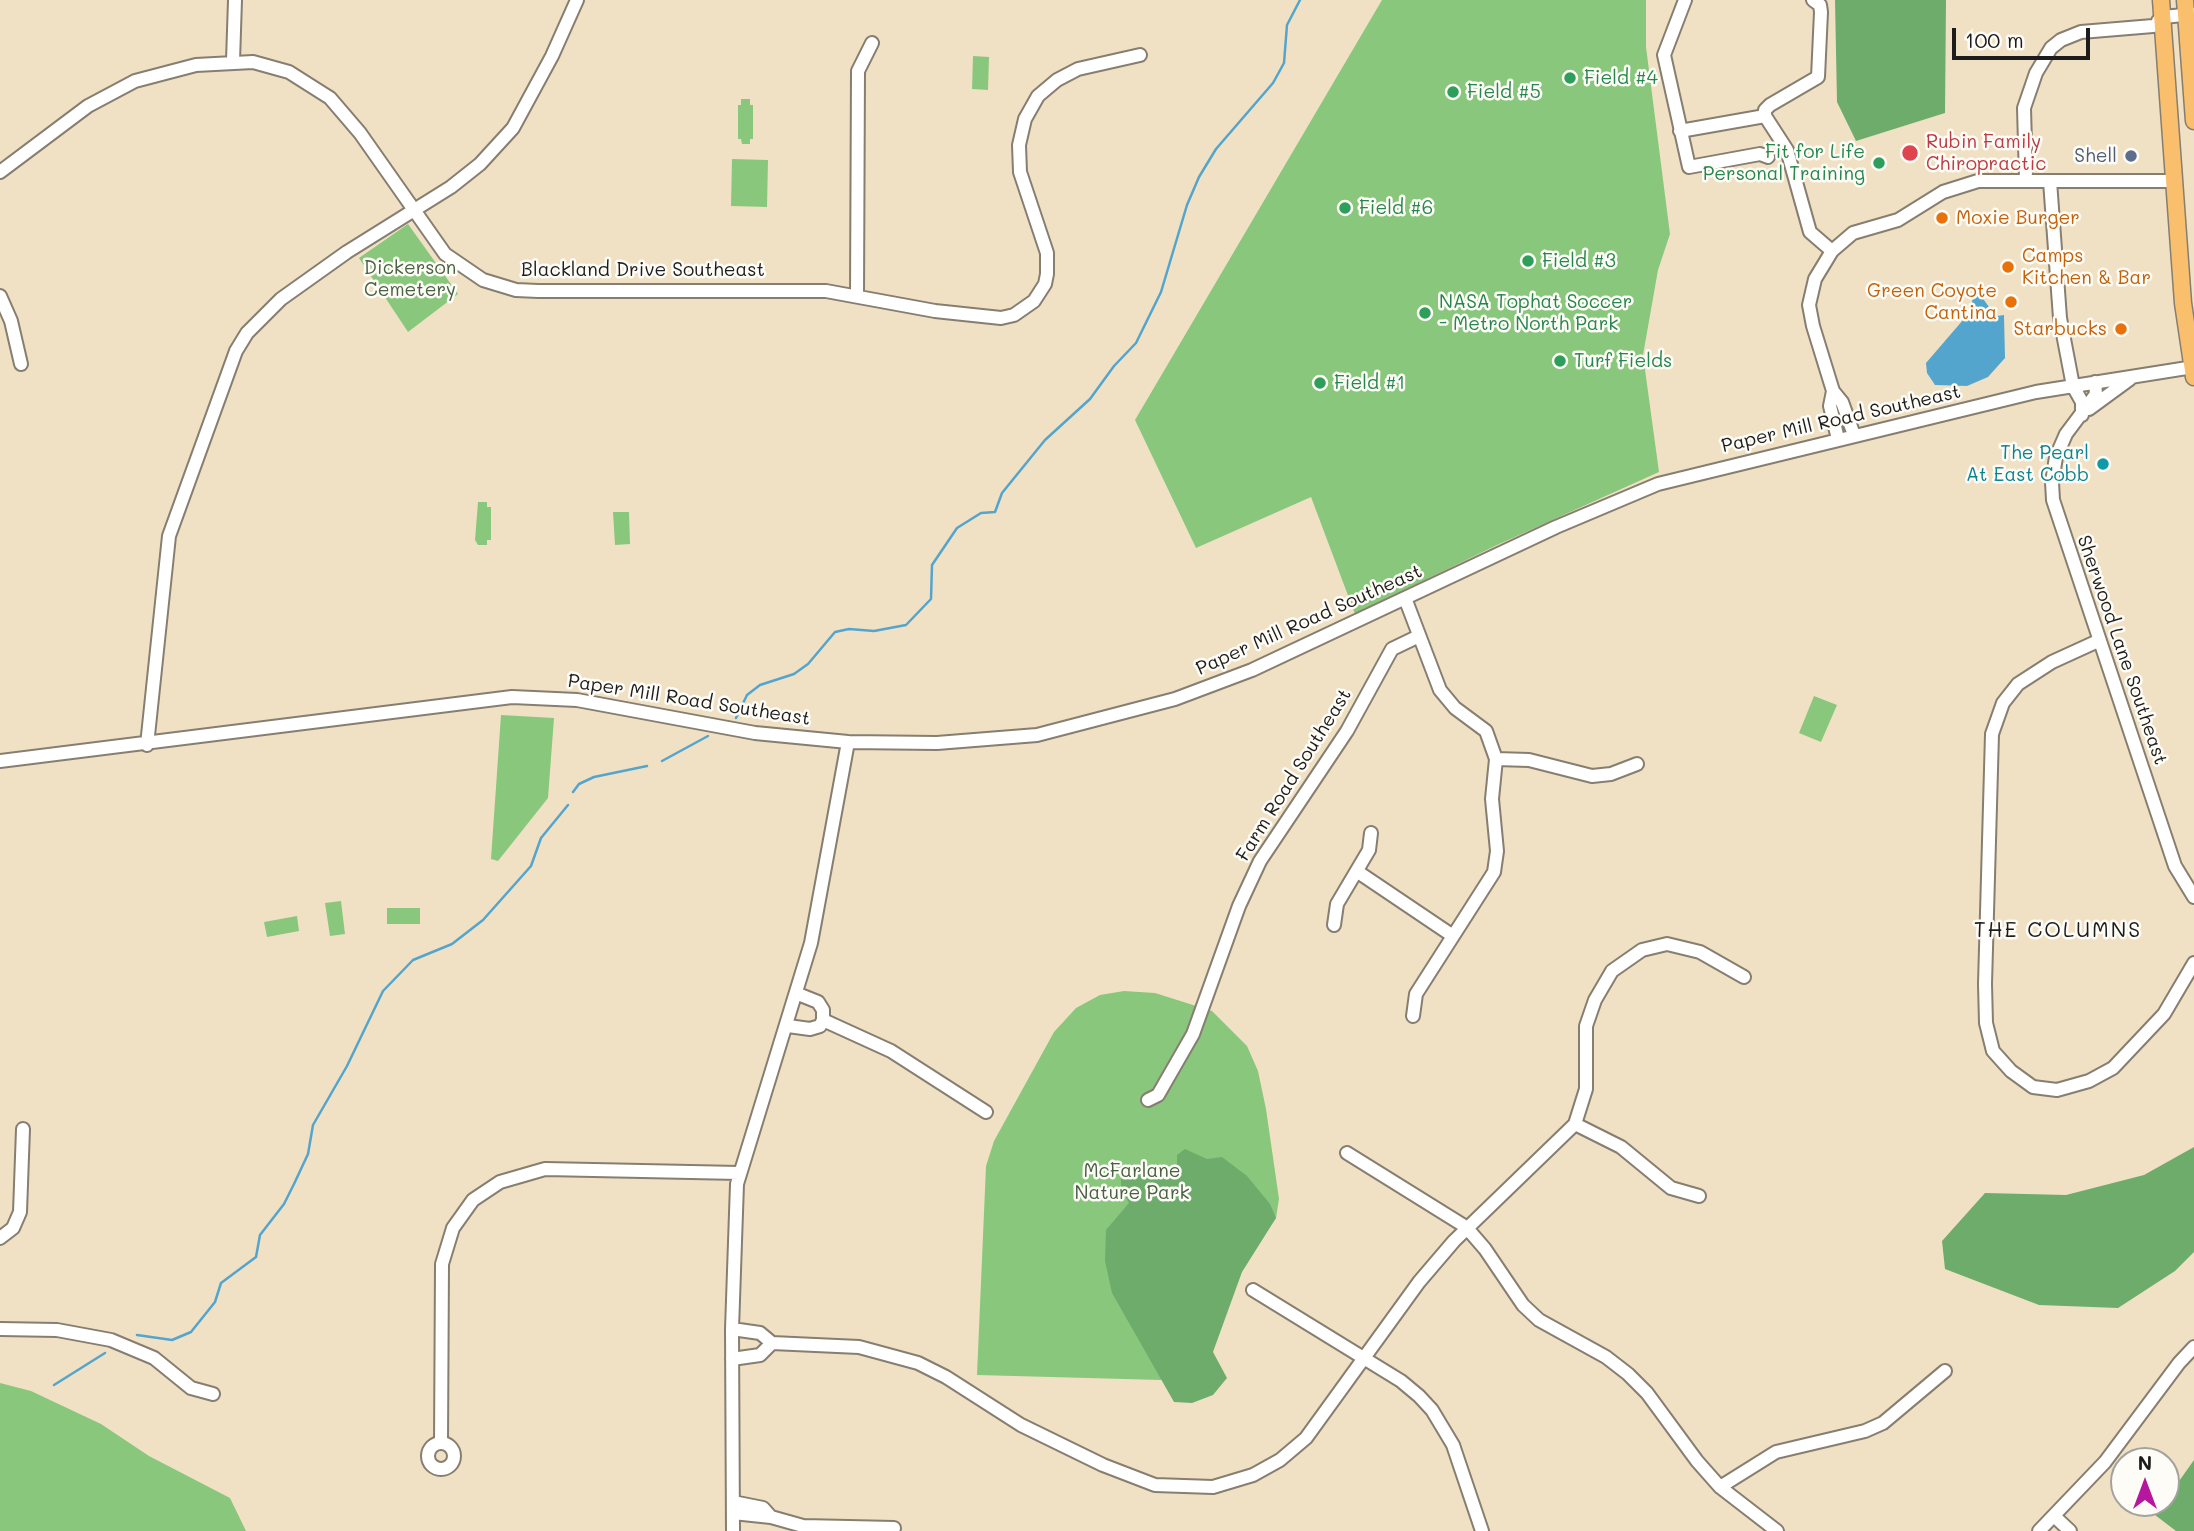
<!DOCTYPE html>
<style>
body{margin:0}
#map{position:relative;width:2194px;height:1531px;overflow:hidden;background:#f1e1c4;font-family:Mali,sans-serif}
canvas{display:block}
.north{position:absolute;left:2110px;top:1447px;width:70px;height:70px;box-sizing:border-box;background:#fdfcf7;border:2px solid #a3a29f;border-radius:50%;rotate:0deg;font-size:19px;font-weight:700;line-height:28px;text-align:center;color:#1c1c1c}
.north::after{content:'';display:block;margin:auto;width:24px;height:32px;background:#b5179e;clip-path:polygon(50% 0,100% 100%,50% 72%,0 100%)}
.scale{position:absolute;left:1952px;top:28px;width:138px;height:32px;box-sizing:border-box;border:4px solid #1c1c1c;border-top:0;padding-left:9px;font-size:21px;line-height:24px;white-space:nowrap;color:#1c1c1c;-webkit-text-stroke:5px #fdfcf7;paint-order:stroke}
</style>
<div id="map">
<canvas width="2194" height="1531"></canvas>
<div class="north">N</div>
<div class="scale">100 m</div>
</div>
<script>
const ctx = document.querySelector('canvas').getContext('2d');
ctx.lineJoin = 'round';
function paint(path, color) { ctx.fillStyle = color; ctx.fill(path, 'evenodd'); }
const toPath = rows => new Path2D(rows.map(r => 'M' + r).join(''));
function stroke(path, color, width, dash) { ctx.strokeStyle = color; ctx.lineWidth = width; ctx.lineCap = dash ? 'butt' : 'round'; ctx.setLineDash(dash || []); ctx.stroke(path); }
function write(font, color, halo, rows, align = 'center') {
  ctx.font = font + ' Mali,sans-serif'; ctx.lineWidth = 5; ctx.setLineDash([]); ctx.textBaseline = 'middle'; ctx.strokeStyle = halo; ctx.fillStyle = color; for (const [text, x, y, turn = 0] of rows) {
    ctx.save(); ctx.translate(x, y); ctx.rotate((+turn || 0) * Math.PI / 180); ctx.textAlign = isNaN(turn) ? turn : align; if (halo) ctx.strokeText(text, 0, 0); ctx.fillText(text, 0, 0); ctx.restore();
  }
}
paint(toPath([
 [1382,0,1646,0,1646,47,1670,234,1658,270,1643,355,1659,472,1497,545,1355,614,1311,497,1196,548,1135,420],
 [973,56,989,57,988,90,972,89],
 [741,99,750,99,750,105,753,105,753,139,750,139,750,144,742,144,741,139,738,139,738,105,741,105],
 [732,159,768,160,767,207,731,206],
 [408,224,458,294,408,332,359,258],
 [478,502,487,502,487,507,491,507,491,540,487,540,487,545,478,545,475,540],
 [613,512,629,512,630,544,615,545],
 [1814,696,1837,705,1821,742,1799,733],
 [501,715,554,718,548,798,498,861,491,859],
 [341,901,345,934,330,936,325,903],
 [387,908,420,908,420,924,387,924],
 [297,916,299,931,267,937,264,922],
 [1124,991,1155,993,1212,1011,1247,1046,1258,1071,1266,1109,1279,1199,1276,1218,1161,1380,977,1375,986,1166,994,1141,1054,1032,1076,1008,1100,995],
 [0,1383,31,1391,101,1424,149,1456,230,1498,246,1531,0,1531]
]), '#89c77d');
paint(toPath([
 [1835,0,1946,0,1945,113,1856,141,1837,102],
 [2194,1147,2194,1252,2175,1271,2118,1308,2039,1305,1945,1269,1942,1241,1985,1193,2066,1195,2144,1175],
 [1185,1149,1207,1159,1222,1157,1247,1176,1270,1204,1276,1218,1242,1272,1213,1352,1227,1378,1213,1395,1192,1403,1174,1402,1112,1293,1105,1261,1106,1230,1129,1203,1121,1188,1121,1175,1137,1172,1166,1179,1177,1171,1177,1155],
 [2194,1460,2194,1531,2176,1531,2155,1515]
]), '#6eac6c');
paint(toPath([
 [1979,293,1989,307,1990,317,2004,315,2005,358,1988,377,1967,386,1935,385,1927,373,1926,363,1969,313,1973,298]
]), '#53a5ce');
stroke(toPath([
 [736,718,747,695,760,685,794,674,808,664,835,632,849,629,874,631,906,625,931,599,932,565,957,528,981,513,995,512,1002,493,1045,440,1090,399,1114,366,1136,343,1161,292,1187,205,1199,177,1216,149,1273,83,1284,63,1287,25,1300,0],
 [662,761,708,736],
 [573,792,579,784,594,777,647,766],
 [137,1335,172,1340,191,1332,215,1302,221,1283,256,1257,260,1235,284,1204,294,1184,308,1154,313,1125,347,1066,383,991,413,960,452,944,483,920,531,866,541,838,568,805],
 [54,1385,105,1353]
]), '#53a5ce', 2.5);
const minor = toPath([
 [1685,0,1664,55,1689,167,1760,154,1768,157],
 [1813,0,1820,5,1821,12,1818,77,1770,105,1765,110,1765,116,1787,150,1810,232,1832,251,1853,233,1898,220,1943,192,1978,181,2175,181],
 [2158,21,2163,17,2194,14],
 [233,61,235,0],
 [1680,131,1765,116],
 [0,172,88,106,135,81,196,65,253,62,289,72,330,98,360,133,445,254,483,280,516,290,538,291,826,291,935,311,1001,318,1014,315,1034,301,1045,284,1047,274,1047,253,1020,172,1019,145,1025,119,1038,96,1057,80,1078,69,1140,55],
 [2026,180,2024,108,2036,73,2051,48,2061,40,2081,32,2153,26],
 [2050,181,2060,318,2073,386,2082,402,2082,415],
 [1832,251,1815,279,1809,305,1813,326,1833,391,1830,406,1838,439],
 [0,296,11,321,21,364],
 [857,296,858,71,872,43],
 [2095,382,2096,394,2066,434,2056,457,2052,482,2053,500,2175,866,2194,897],
 [1833,391,1842,402,1854,435],
 [2089,409,2130,379],
 [1405,598,1440,690,1455,708,1486,731,1496,759,1492,799,1497,851,1494,872,1416,994,1413,1016],
 [2098,641,2052,662,2018,684,2003,703,1992,734,1985,984,1986,1023,1993,1051,2011,1071,2033,1087,2057,1090,2089,1081,2113,1068,2164,1014,2194,963],
 [147,745,169,536,236,351,247,333,281,299,347,252,451,187,480,164,513,128,552,56,577,0],
 [1496,759,1529,760,1592,776,1611,774,1637,764],
 [0,761,512,697,577,700,755,733,848,742,937,743,1037,735,1175,699,1252,670,1556,527,1658,484,2036,392,2194,367],
 [1358,872,1453,936],
 [1334,925,1337,904,1369,850,1371,833],
 [823,1020,891,1051,986,1112],
 [788,1026,810,1029,820,1026,823,1020,823,1010,818,1002,798,994],
 [1148,1100,1158,1095,1193,1034,1239,906,1260,861,1347,731,1392,649,1419,636],
 [1575,1124,1621,1147,1671,1188,1699,1196],
 [1347,1153,1466,1227,1485,1249,1523,1305,1539,1320,1606,1357,1628,1374,1647,1393,1697,1461,1720,1487,1777,1531],
 [0,1238,13,1228,20,1212,23,1129],
 [1253,1290,1401,1381,1419,1396,1432,1410,1453,1445,1482,1531],
 [0,1329,57,1330,111,1340,154,1358,191,1388,213,1394],
 [732,1329,760,1333,772,1343,859,1347,918,1363,946,1377,1021,1425,1103,1465,1155,1485,1213,1487,1253,1475,1280,1460,1306,1438,1419,1282,1454,1241,1575,1124,1586,1089,1586,1026,1595,1000,1612,971,1642,950,1667,944,1700,952,1744,977],
 [732,1359,760,1355,772,1343],
 '428 1456a13 13 0 1 1 26 0a13 13 0 1 1-26 0Z',
 [441,1443,442,1264,453,1228,473,1200,500,1182,545,1169,739,1173],
 [1720,1487,1776,1452,1865,1431,1883,1423,1945,1371],
 [733,1502,763,1508,771,1517],
 [733,1513,771,1517,803,1526,894,1528],
 [2054,1516,2070,1531],
 [733,1531,732,1329,737,1184,811,943,848,742],
 [2039,1531,2105,1462,2179,1363,2194,1347]
]);
const major = toPath([
 [2161,0,2183,303,2194,377],
 [2185,0,2194,121]
]);
stroke(minor, '#867e70', 16);
stroke(major, '#867e70', 19);
stroke(minor, '#fff', 12);
stroke(major, '#f9bf6d', 16);
for (const [x, y, r, color] of [
 [1570,78,7,"#2e9e5b"],
 [1453,92,7,"#2e9e5b"],
 [1910,153,9,"#e0444e"],
 [2131,156,7,"#5c6f8a"],
 [1879,163,7,"#2e9e5b"],
 [1345,208,7,"#2e9e5b"],
 [1942,218,7,"#e8710a"],
 [1528,261,7,"#2e9e5b"],
 [2008,267,7,"#e8710a"],
 [2011,302,7,"#e8710a"],
 [1425,313,7,"#2e9e5b"],
 [2121,329,7,"#e8710a"],
 [1560,361,7,"#2e9e5b"],
 [1320,383,7,"#2e9e5b"],
 [2103,464,7,"#0f9aa8"]
]) { const dot = new Path2D(); dot.arc(x, y, r, 0, 2 * Math.PI); ctx.fillStyle = color; ctx.fill(dot); stroke(dot, '#fdfcf7', 2.5); }
write('19px', '#27864d', '#fdfcf7', [
 ["Field #4",1584,78],
 ["Field #5",1467,92],
 ["Fit for Life",1865,152,"right"],
 ["Personal Training",1865,174,"right"],
 ["Field #6",1359,208],
 ["Field #3",1542,261],
 ["NASA Tophat Soccer",1439,302],
 ["- Metro North Park",1439,324],
 ["Turf Fields",1574,361],
 ["Field #1",1334,383]
], 'left');
write('19px', '#be3a42', '#fdfcf7', [
 ["Rubin Family",1926,142],
 ["Chiropractic",1926,164]
], 'left');
write('19px', '#4e5e75', '#fdfcf7', [
 ["Shell",2117,156]
], 'right');
write('19px', '#c56008', '#fdfcf7', [
 ["Moxie Burger",1956,218],
 ["Camps",2022,256],
 ["Kitchen & Bar",2022,278],
 ["Green Coyote",1997,291,"right"],
 ["Cantina",1997,313,"right"],
 ["Starbucks",2107,329,"right"]
], 'left');
write('19px', '#486043', '#fdfcf7', [
 ["Dickerson",410,268],
 ["Cemetery",410,290],
 ["McFarlane",1132,1171],
 ["Nature Park",1132,1193]
]);
write('19px', '#1c1c1c', '#fdfcf7', [
 ["Blackland Drive Southeast",643,270],
 ["Paper Mill Road Southeast",1841,419,-13],
 ["Paper Mill Road Southeast",1309,620,-24],
 ["Sherwood Lane Southeast",2122,650,71],
 ["Paper Mill Road Southeast",689,700,9],
 ["Farm Road Southeast",1294,775,-58]
]);
write('19px', '#0d838f', '#fdfcf7', [
 ["The Pearl",2089,453],
 ["At East Cobb",2089,475]
], 'right');
ctx.letterSpacing = '2px';
write('21px', '#1c1c1c', '#fdfcf7', [
 ["THE COLUMNS",2058,931]
]);
ctx.letterSpacing = '0px';
</script>
